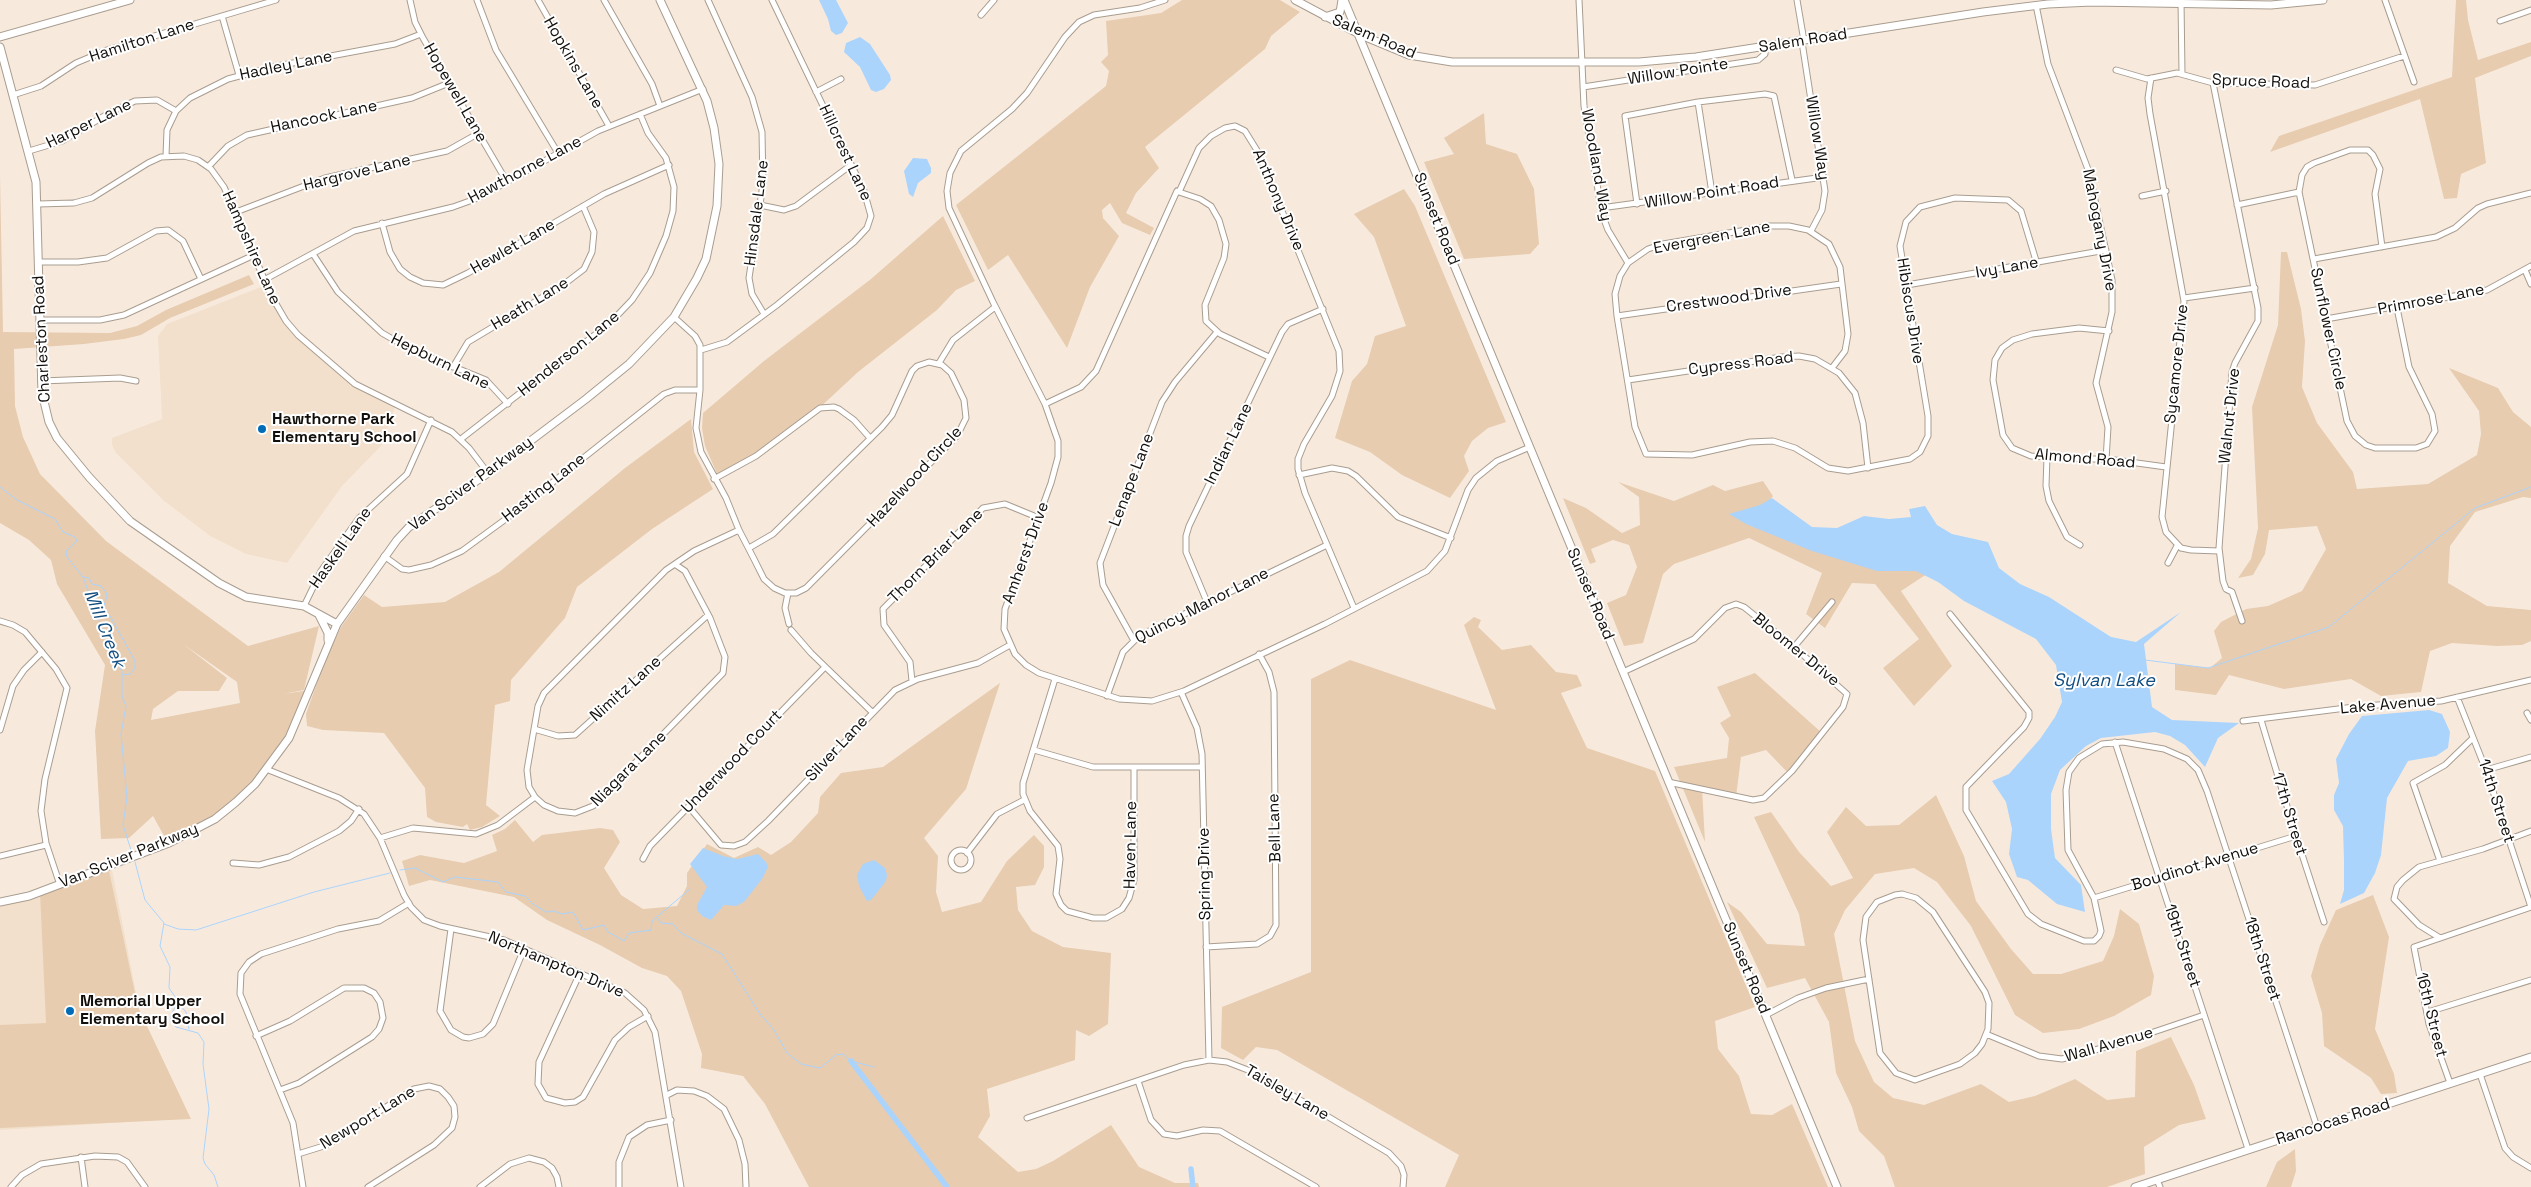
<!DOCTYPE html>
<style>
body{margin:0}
canvas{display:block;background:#f7eadd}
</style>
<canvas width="2531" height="1187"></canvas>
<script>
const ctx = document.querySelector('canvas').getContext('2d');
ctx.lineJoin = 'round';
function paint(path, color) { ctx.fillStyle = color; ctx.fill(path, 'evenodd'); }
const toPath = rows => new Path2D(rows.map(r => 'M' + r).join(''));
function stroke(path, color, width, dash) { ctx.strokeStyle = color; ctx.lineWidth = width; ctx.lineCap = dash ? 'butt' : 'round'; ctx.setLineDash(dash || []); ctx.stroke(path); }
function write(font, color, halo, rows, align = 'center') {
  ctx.font = font + ' "Space Grotesk",sans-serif'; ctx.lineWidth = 4; ctx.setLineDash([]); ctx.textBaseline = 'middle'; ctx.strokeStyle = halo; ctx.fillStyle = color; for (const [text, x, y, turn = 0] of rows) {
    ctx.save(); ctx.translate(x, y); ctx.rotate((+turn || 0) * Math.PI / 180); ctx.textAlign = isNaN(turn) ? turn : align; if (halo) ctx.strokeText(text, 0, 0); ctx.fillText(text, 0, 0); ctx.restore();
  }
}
paint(toPath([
 [266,285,286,321,347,379,396,404,382,445,342,486,287,563,246,554,210,536,163,500,116,453,112,445,112,438,162,419,158,336,167,324],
 [111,865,161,1120,0,1130,0,902]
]), '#f2e0cc');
paint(toPath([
 [1182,0,1280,0,1300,12,1271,36,1265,49,1145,147,1159,168,1136,193,1126,213,1154,228,1150,235,1122,223,1110,203,1102,210,1103,218,1119,236,1090,287,1067,348,1008,255,988,270,956,205,1106,86,1109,71,1101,62,1108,55,1106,21,1161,13],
 [2456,0,2466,0,2468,20,2478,60,2531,42,2531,56,2475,78,2486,163,2461,174,2457,198,2444,199,2420,99,2270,152,2279,136,2452,77],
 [1484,113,1486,144,1517,154,1534,189,1539,244,1530,254,1464,259,1424,162,1454,154,1444,138],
 [0,174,3,332,110,333,137,326,166,310,249,275,254,284,170,318,141,335,124,339,84,344,14,349,15,406,23,437,40,474,106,541,248,646,319,626,304,690,283,694,310,690,266,772,195,831,168,843,153,816,129,838,101,839,95,731,105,665,57,584,51,560,29,540,0,523],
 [183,644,237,682,240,703,151,720,153,709,178,691,219,691,227,678],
 [1404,189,1415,206,1506,422,1488,428,1472,441,1464,456,1469,471,1450,498,1402,475,1370,452,1335,438,1352,381,1367,364,1375,336,1406,326,1374,237,1354,214],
 [943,216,975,281,956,290,937,310,858,372,815,412,761,452,718,476,705,446,702,428,703,413,764,361,871,279],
 [2281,252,2287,252,2301,309,2305,341,2302,387,2317,423,2353,472,2357,489,2428,484,2477,455,2481,434,2479,411,2449,368,2498,388,2513,412,2531,427,2531,498,2523,497,2475,512,2450,546,2448,583,2487,606,2531,610,2531,641,2522,645,2497,646,2452,643,2430,651,2421,692,2381,696,2351,679,2284,689,2229,675,2216,695,2175,690,2175,664,2210,668,2222,658,2214,631,2221,622,2246,609,2268,606,2302,591,2326,549,2317,526,2269,530,2265,554,2253,575,2238,578,2251,559,2258,528,2252,407,2278,325],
 [691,419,694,452,713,489,652,529,577,587,565,618,511,680,510,701,495,705,486,805,500,816,482,827,470,830,467,824,463,827,436,822,427,817,425,788,384,733,323,730,307,726,306,714,324,663,341,627,364,595,382,607,445,602,499,572,625,468],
 [1763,481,1773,496,1754,519,1930,572,1901,591,1952,666,1914,706,1883,668,1919,639,1875,584,1852,583,1825,628,1806,614,1822,573,1749,538,1674,564,1663,574,1643,643,1624,646,1607,603,1626,595,1637,567,1629,545,1613,540,1591,549,1596,562,1590,564,1563,498,1586,508,1622,533,1640,525,1639,497,1618,482,1674,501,1713,485,1725,491],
 [1474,617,1481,620,1478,627,1502,650,1531,645,1556,672,1577,675,1582,686,1561,693,1587,748,1655,771,1755,1007,1715,1021,1718,1049,1739,1076,1751,1114,1772,1115,1792,1104,1828,1187,1445,1187,1459,1155,1277,1050,1256,1047,1243,1060,1221,1048,1222,1007,1311,972,1311,679,1350,660,1496,710,1464,625],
 [1755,673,1822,733,1789,774,1766,750,1741,757,1736,797,1702,788,1705,842,1674,767,1727,758,1729,738,1720,723,1731,716,1717,687],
 [1000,683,966,789,924,838,938,856,936,892,942,912,981,902,1007,861,1034,835,1044,846,1044,867,1035,885,1016,887,1018,910,1032,931,1063,947,1111,953,1108,1024,1089,1036,1076,1030,1075,1060,987,1089,990,1116,978,1137,1018,1172,1036,1169,1053,1161,1111,1125,1139,1167,1175,1183,1198,1183,1199,1187,809,1187,765,1104,743,1076,701,1068,702,1054,681,991,667,976,642,968,600,945,547,920,514,897,430,880,409,886,402,861,420,855,464,863,497,851,492,835,505,829,515,820,533,842,542,835,600,828,613,830,620,842,604,868,621,895,643,909,677,906,687,886,687,873,707,844,734,858,758,847,771,855,791,842,818,813,820,797,841,773,883,767],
 [1936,795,1964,856,1976,901,2011,949,2033,974,2061,974,2103,961,2114,936,2120,909,2139,924,2154,976,2151,995,2114,1016,2079,1029,2043,1033,2015,1015,1971,926,1937,882,1914,868,1875,874,1845,910,1834,934,1855,1041,1874,1082,1893,1098,1924,1105,1981,1084,2009,1102,2035,1096,2075,1079,2107,1100,2135,1097,2136,1051,2171,1037,2194,1085,2206,1119,2179,1125,2144,1147,2145,1174,2107,1187,1895,1187,1884,1156,1859,1131,1852,1107,1836,1073,1829,1022,1805,978,1767,988,1727,902,1741,912,1767,944,1805,946,1799,914,1754,817,1771,812,1799,852,1831,886,1853,878,1827,832,1846,807,1866,826,1899,825],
 [108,866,138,1007,191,1119,0,1128,0,1025,46,1023,40,892],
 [2373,895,2389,937,2375,1029,2394,1074,2397,1093,2381,1094,2371,1078,2324,1046,2322,1013,2311,976,2320,945,2336,910],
 [2295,1149,2296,1171,2291,1187,2266,1187,2277,1162]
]), '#e7ccb0');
paint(toPath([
 [819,0,836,0,848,23,842,33,836,35,831,31,828,19],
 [860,37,870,44,890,75,891,80,884,89,876,92,871,90,860,67,844,52,846,43],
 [913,158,927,159,931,168,931,173,918,183,913,197,909,194,904,171],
 [1772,498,1812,527,1837,528,1864,516,1889,519,1911,517,1909,509,1925,506,1937,525,1952,534,1988,542,1999,568,2020,584,2049,597,2111,637,2136,642,2181,612,2144,644,2152,707,2172,720,2239,723,2218,738,2205,767,2185,745,2170,736,2155,732,2101,738,2086,746,2060,770,2051,794,2051,829,2055,858,2081,885,2085,912,2057,904,2028,880,2017,877,2009,854,2012,829,2006,802,1992,781,2009,774,2040,739,2055,717,2062,702,2056,665,2036,639,1964,601,1938,582,1916,571,1877,571,1812,551,1746,524,1729,514,1760,505],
 [2429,710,2442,714,2450,732,2448,748,2436,756,2408,761,2387,798,2381,855,2375,873,2364,893,2340,904,2344,890,2344,861,2343,826,2334,810,2334,795,2339,783,2336,759,2349,734,2362,716],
 [703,848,723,856,737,859,758,854,766,862,768,867,762,879,744,902,736,906,724,905,711,920,702,916,697,910,697,905,707,887,690,864],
 [874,860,885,868,887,875,886,881,871,900,867,901,859,886,857,875,863,864]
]), '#abd4fd');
stroke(toPath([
 [0,487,17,500,55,519,63,532,75,537,77,541,66,551,67,557,83,577,112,655,122,671,122,696,126,706,121,734,127,797,123,825,131,850],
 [84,577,89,578,92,584,101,586,106,592,107,596,102,612,110,616,135,661,135,668,130,674,123,675],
 [2145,660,2208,668,2329,627,2475,508,2531,487],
 [135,862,145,900,164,923,160,946,170,967,169,988,178,1001,171,1015,171,1022,176,1027,198,1033,204,1042,203,1064,209,1109,203,1158,205,1164,214,1175,218,1187],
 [400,870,415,868,443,882,455,877,498,882,506,892,525,896,533,904,546,912,554,911,562,914,573,912,583,930,604,925,608,932,624,941,629,933,651,930,652,921,690,889],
 [658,919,661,923,673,924,681,933,722,954,760,1014,774,1030,787,1053,801,1064,820,1068,836,1055,843,1054,851,1061,874,1067],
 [164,924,178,929,196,930,314,892,390,873],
 [179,1004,186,1012,189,1029]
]), '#abd4fd', 1);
stroke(toPath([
 [851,1061,947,1187],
 [1191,1169,1193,1187]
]), '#abd4fd', 5.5);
const street = toPath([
 [410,0,415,22,423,38,507,182],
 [477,0,496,50,558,153],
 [538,0,609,126],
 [604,0,652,84,660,106],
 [708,0,752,97,762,132,763,184,749,278,752,294,764,314],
 [1165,0,1140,8,1094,15,1079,22,1065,37,1027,93,1012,109,961,151,950,173,947,191,949,208,993,302,1045,404,1058,441,1058,457,1051,483,1005,609,1004,629,1015,654,1026,665,1039,673,1119,699,1152,701,1184,691,1325,624,1427,571,1445,551,1468,490,1476,478,1497,461,1530,447],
 [1579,0,1584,106,1602,214,1608,230,1628,263],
 [1797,0,1804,41],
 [2181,0,2182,73],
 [2385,0,2414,82],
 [2036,5,2048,64,2089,172,2112,280,2112,312,2096,383,2108,427,2106,460],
 [981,15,994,0],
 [222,16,239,75],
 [2500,21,2531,10],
 [1802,42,1825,191,1822,210,1811,231],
 [2116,70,2147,79,2177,73,2213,83,2315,85,2404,56],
 [2151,78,2148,98,2150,114,2184,301,2162,517,2166,532,2181,548,2191,550,2219,551],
 [2213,83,2258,308,2258,321,2235,363,2232,372,2219,548,2223,581,2226,589,2232,592,2242,621],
 [1583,87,1758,60,1765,54,1765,47],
 [816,92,841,79],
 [13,95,41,86,76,63,107,50,276,0],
 [1698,102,1712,193],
 [29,151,62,141,111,112,135,101,157,100,176,111],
 [166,156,167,130,176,111,190,98,228,79,277,66,395,44,421,34],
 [208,167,228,146,247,135,412,98,449,83],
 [1179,192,1200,199,1211,206,1219,220,1226,244,1224,258,1205,305,1206,321,1220,334,1269,357],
 [2142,196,2166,191],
 [38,204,74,203,92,198,148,163,161,157,184,156,198,160,211,169,224,187,272,297,286,321,298,335,355,384,452,432,469,448,488,473],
 [1637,204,1625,116,1698,102,1765,94,1774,96,1792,180],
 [760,205,784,210,796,206,851,165],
 [2237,205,2299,192],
 [1601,208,1824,177],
 [236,212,325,178,447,151,479,133],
 [382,223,390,252,400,269,410,277,423,283,443,285,468,273,604,194,669,165],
 [2382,247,2375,194,2380,169,2373,155,2368,150,2350,150,2314,163,2307,167,2302,175,2299,192,2347,421,2355,436,2366,445,2375,448,2416,448,2427,444,2435,431,2432,414,2409,367,2397,308],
 [313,254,338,292,382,333,410,349,486,380,508,404],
 [2314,259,2436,237,2455,228,2478,208,2487,204,2531,193],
 [39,262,78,262,107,258,156,231,168,230,183,241,201,279],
 [2525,270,2531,284],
 [264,280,354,231,453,207,478,198,598,131,703,89],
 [1907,285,2106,250],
 [2184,298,2255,288],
 [1617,316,1841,284],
 [674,317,695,336,700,345,700,390,696,428,701,452,726,498,739,530,754,559,764,579,774,588,785,593,796,593,806,588,957,436,966,418,964,400,951,373,942,365,929,362,917,366,912,371,892,415,882,427,773,534,749,548],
 [2326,319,2487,290,2531,266],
 [40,320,100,320,124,315,254,255],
 [2109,331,2079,328,2032,334,2013,340,2002,348,1995,360,1993,380,2003,435,2012,448,2031,456,2115,460,2166,467],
 [701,350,727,342,777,305,854,242,867,228,871,216,864,191,772,0],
 [939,363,953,340,995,307],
 [453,367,468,342,563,285,584,269,592,252,594,232,583,206],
 [1832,368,1845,351,1848,334,1840,267,1829,244,1808,230,1789,226,1770,226,1663,244,1648,249,1628,263,1620,276,1615,294,1617,316,1635,427,1646,454,1692,455,1750,442,1773,441,1795,448,1828,468,1848,471,1910,459,1920,452,1928,436,1928,416,1900,246,1906,222,1920,207,1955,198,2008,200,2021,211,2037,264],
 [1628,380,1782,357,1799,356,1815,359,1839,373,1855,393,1863,423,1868,468],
 [41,381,120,378,136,381],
 [1045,404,1081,387,1096,371,1177,191,1179,192,1199,148,1211,136,1225,128,1235,126,1245,131,1258,152,1339,351,1340,371,1332,396,1304,444,1298,459,1298,469,1305,493,1354,608],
 [461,439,610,323,632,300,650,273,666,236,673,211,674,187,666,158,648,133,640,114],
 [2047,457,2046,486,2049,501,2067,537,2080,545],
 [1299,475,1332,468,1348,471,1356,476,1398,517,1451,538],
 [714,479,756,456,820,408,834,407,839,409,854,420,870,438],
 [384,556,402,569,409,570,431,565,462,551,514,513,664,394,675,390,700,390],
 [2168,563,2177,546],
 [676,565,685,571,710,618,725,657,723,673,593,806,575,813,558,811,544,805,535,797,529,787,527,770,538,706,544,693,666,570,694,551,739,530],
 [788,593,785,608,789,624],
 [1207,602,1186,552,1186,536,1189,526,1282,332,1288,324,1323,309],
 [304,606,321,571,359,518,407,474,431,420],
 [1950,614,2029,712,2029,718,2024,727,1966,787,1966,810,2028,914,2041,924,2084,941,2094,941,2099,936,2101,931,2094,898,2068,850,2066,790,2069,772,2079,758,2102,744,2123,742,2164,749,2187,759,2198,770,2207,791,2317,1127],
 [0,621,13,625,25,632,56,669,67,688,45,779,41,811,46,843,60,885],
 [791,630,811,653,872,712],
 [1133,639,1103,585,1100,563,1162,402,1175,382,1217,332],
 [1794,647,1832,602],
 [1623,672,1694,639,1725,608,1736,604,1744,607,1794,647,1847,694,1843,707,1792,771,1764,798,1753,800,1668,782],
 [1055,679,1023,783,1023,794,1030,811,1058,846,1060,859,1056,894,1061,905,1067,911,1093,918,1106,918,1122,909,1129,898,1134,880,1134,767],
 [912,681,910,662,884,625,883,609,983,508,1005,504,1039,518],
 [1181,692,1197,728,1202,754,1209,1060],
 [1107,696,1123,652,1139,636,1327,545],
 [2457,697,2486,770,2531,907],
 [2527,713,2531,720],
 [2261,720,2296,836,2324,922],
 [2243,721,2362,706,2441,701,2531,680],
 [534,729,558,736,575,735,708,615],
 [0,730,13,686,24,670,42,652],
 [2115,742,2248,1149],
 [1034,750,1093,767,1202,767],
 [266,769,339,798,364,814,380,838,404,895,411,907,424,920,440,926,504,940,625,993,644,1010,655,1032,681,1187],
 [2486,770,2531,757],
 [689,807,721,845,734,846,745,842,768,821,895,690,918,679,978,663,1010,645],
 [380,838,413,828,476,834,498,825,535,797],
 '951 860a10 10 0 1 1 20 0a10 10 0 1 1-20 0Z',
 [967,853,997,814,1024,800],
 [0,856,46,845],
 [643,859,650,846,825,667],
 [2440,861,2413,783,2445,765,2473,738],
 [233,863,259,865,289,857,339,831,351,821,359,809],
 [1902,894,1916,898,1933,912,1985,992,1989,1003,1988,1029,1982,1044,1975,1053,1960,1064,1915,1080,1896,1073,1880,1053,1863,940,1866,917,1877,902,1895,895,1902,894],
 [2094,898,2296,836],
 [451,929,440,1011,451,1030,463,1037,469,1038,483,1034,493,1024,524,949],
 [2440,938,2419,925,2394,899,2397,887,2403,880,2419,867,2483,849,2531,831],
 [1206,947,1257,944,1270,936,1276,925,1274,692,1269,672,1259,654],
 [580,973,539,1062,538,1084,546,1098,565,1103,575,1102,583,1097,615,1040,629,1027,648,1016],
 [2428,1012,2531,980],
 [1766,1015,1798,998,1826,988,1869,979],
 [1986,1034,2039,1056,2062,1059,2124,1042,2204,1015],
 [256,1036,290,1021,344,988,364,988,374,993,380,1002,383,1018,379,1029,372,1037,299,1083,280,1090],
 [2480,1074,2505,1148,2513,1157,2531,1168],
 [1138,1081,1151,1120,1164,1134,1177,1136,1203,1130,1220,1131,1316,1187],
 [2450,1083,2429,1024,2414,947,2531,907],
 [667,1095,677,1090,694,1091,707,1096,724,1109,739,1140,745,1164,746,1187],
 [1027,1118,1184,1065,1209,1060,1227,1062,1253,1072,1389,1153,1401,1166,1404,1175,1403,1187],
 [298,1154,327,1145,414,1089,429,1086,440,1089,448,1097,454,1106,455,1117,452,1128,434,1145,368,1187],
 [81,1157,85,1187],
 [2157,1180,2160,1187],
 [11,1187,22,1175,41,1164,95,1156,118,1157,127,1162,145,1187],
 [303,1187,293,1123,240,994,241,973,249,962,261,954,338,929,379,921,409,903],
 [480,1187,510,1164,529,1158,544,1162,552,1168,557,1177,559,1187],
 [619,1187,619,1162,629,1137,647,1125,671,1120]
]);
const secondary = toPath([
 [1295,0,1361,35,1409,55,1452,62,1639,62,1696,57,1983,12,2048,4,2092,2,2271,5,2323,0],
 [1344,0,1837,1187],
 [1325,17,1340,12,1342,0],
 [0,37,130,0],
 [0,47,36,182,42,393,49,422,57,438,89,477,130,521,219,583,246,597,304,606,337,624],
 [319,615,328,633,328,640],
 [0,902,29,896,169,843,215,819,236,802,255,784,289,738,337,624,397,540,409,527,488,473,586,399,629,364,674,317,697,278,706,259,717,206,719,164,714,128,707,101,660,0],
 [2135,1187,2531,1057]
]);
stroke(street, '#a99d90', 7);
stroke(secondary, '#a99d90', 9);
stroke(street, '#fff', 5);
stroke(secondary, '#fff', 7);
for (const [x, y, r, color] of [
 [262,429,5,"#006bb6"],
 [70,1011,5,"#006bb6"]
]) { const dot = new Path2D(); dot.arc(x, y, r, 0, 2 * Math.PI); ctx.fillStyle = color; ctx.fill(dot); stroke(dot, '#fff', 2); }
write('16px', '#120e0a', '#fff', [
 ["Salem Road",1374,37,23],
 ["Hamilton Lane",142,41,-18],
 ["Salem Road",1803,41,-9],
 ["Hopkins Lane",573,63,60],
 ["Hadley Lane",286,66,-12],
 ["Willow Pointe",1678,72,-9],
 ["Spruce Road",2261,82,2],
 ["Hopewell Lane",455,93,60],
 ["Hancock Lane",324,117,-12],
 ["Harper Lane",89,124,-26],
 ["Willow Way",1817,138,81],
 ["Hillcrest Lane",845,153,65],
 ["Woodland Way",1596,165,80],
 ["Hawthorne Lane",525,170,-28],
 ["Hargrove Lane",357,173,-14],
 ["Willow Point Road",1712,193,-9],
 ["Anthony Drive",1278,200,67],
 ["Hinsdale Lane",757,213,-83],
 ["Sunset Road",1436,219,68],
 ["Mahogany Drive",2099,230,79],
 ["Evergreen Lane",1712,238,-11],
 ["Hewlet Lane",513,247,-30],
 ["Hampshire Lane",251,248,66],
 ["Ivy Lane",2007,268,-10],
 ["Crestwood Drive",1729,299,-8],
 ["Primrose Lane",2431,300,-11],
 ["Heath Lane",530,304,-31],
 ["Hibiscus Drive",1910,311,81],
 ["Sunflower Circle",2328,329,78],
 ["Charleston Road",42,339,-93],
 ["Henderson Lane",569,354,-39],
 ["Hepburn Lane",440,362,26],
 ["Cypress Road",1741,364,-7],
 ["Sycamore Drive",2177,364,-84],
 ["Walnut Drive",2230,416,-84],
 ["Indian Lane",1229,444,-64],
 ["Almond Road",2085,459,5],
 ["Hazelwood Circle",915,477,-47],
 ["Lenape Lane",1132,480,-69],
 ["Van Sciver Parkway",471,484,-36],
 ["Hasting Lane",544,488,-38],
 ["Haskell Lane",341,548,-55],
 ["Amherst Drive",1026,553,-70],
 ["Thorn Briar Lane",936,556,-45],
 ["Sunset Road",1590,594,67],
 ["Quincy Manor Lane",1202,606,-27],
 ["Bloomer Drive",1796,650,39],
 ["Nimitz Lane",626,689,-42],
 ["Lake Avenue",2388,705,-5],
 ["Silver Lane",837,749,-47],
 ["Underwood Court",732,762,-46],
 ["Niagara Lane",629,769,-45],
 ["14th Street",2496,801,72],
 ["17th Street",2289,814,73],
 ["Bell Lane",1275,828,-92],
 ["Haven Lane",1131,845,-89],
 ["Van Sciver Parkway",129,856,-22],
 ["Boudinot Avenue",2195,867,-17],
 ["Spring Drive",1205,874,-91],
 ["19th Street",2182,946,72],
 ["18th Street",2262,959,72],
 ["Northampton Drive",556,965,23],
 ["Sunset Road",1746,968,67],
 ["16th Street",2431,1015,76],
 ["Wall Avenue",2109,1045,-16],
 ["Taisley Lane",1287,1093,30],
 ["Newport Lane",368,1118,-31],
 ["Rancocas Road",2333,1122,-18]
]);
write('bold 16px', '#120e0a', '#fff', [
 ["Hawthorne Park",272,420],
 ["Elementary School",272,438],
 ["Memorial Upper",80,1002],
 ["Elementary School",80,1020]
], 'left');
write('italic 18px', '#124d7f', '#fff', [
 ["Mill Creek",104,629,68],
 ["Sylvan Lake",2104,681]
]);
</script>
